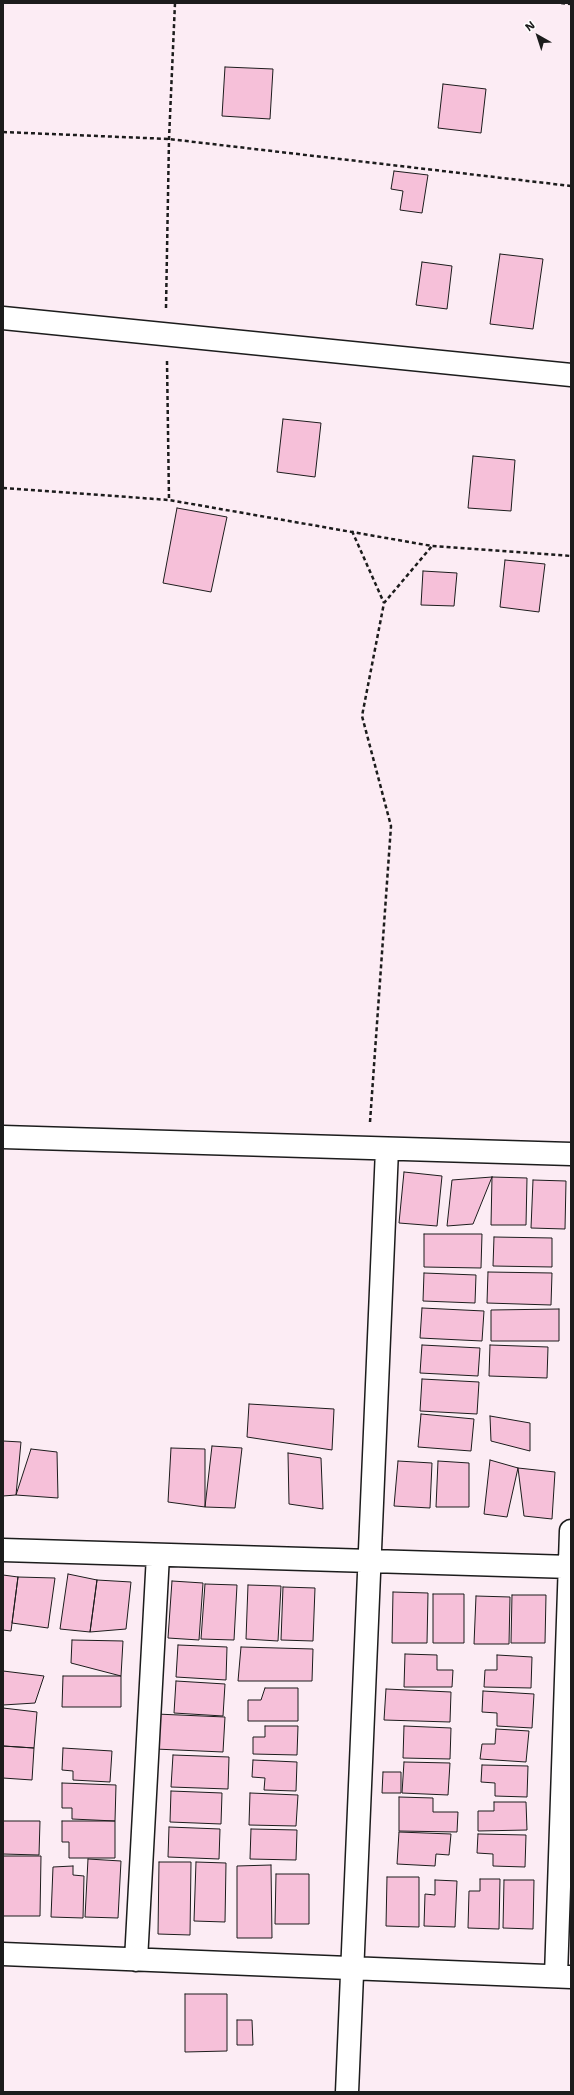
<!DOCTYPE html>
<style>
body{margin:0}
#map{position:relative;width:574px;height:2095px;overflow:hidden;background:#fcecf4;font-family:"Shantell Sans",sans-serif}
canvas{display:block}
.frame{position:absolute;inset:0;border:4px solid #1c1c1c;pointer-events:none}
.north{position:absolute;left:518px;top:16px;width:40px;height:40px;-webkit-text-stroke:3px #fff;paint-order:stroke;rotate:321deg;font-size:11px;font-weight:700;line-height:16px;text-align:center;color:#1c1c1c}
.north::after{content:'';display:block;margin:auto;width:14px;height:18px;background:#1c1c1c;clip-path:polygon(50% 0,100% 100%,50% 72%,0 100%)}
</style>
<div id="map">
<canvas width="574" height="2095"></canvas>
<div class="frame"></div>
<div class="north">N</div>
</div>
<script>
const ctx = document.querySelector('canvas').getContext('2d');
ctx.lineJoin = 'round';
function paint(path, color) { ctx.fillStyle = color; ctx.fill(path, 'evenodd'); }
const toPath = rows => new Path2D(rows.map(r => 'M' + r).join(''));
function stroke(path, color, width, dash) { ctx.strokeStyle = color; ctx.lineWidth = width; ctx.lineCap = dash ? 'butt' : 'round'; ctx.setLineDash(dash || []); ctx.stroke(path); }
const building = toPath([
 [225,67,273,69,270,119,222,116,225,67],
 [443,84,486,89,481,133,438,128,443,84],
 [394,171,428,175,422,213,400,210,403,191,391,189,394,171],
 [500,254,543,259,533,329,490,324,500,254],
 [422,262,452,266,447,309,416,305,422,262],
 [283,419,321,423,315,477,277,472,283,419],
 [473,456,515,460,511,511,468,508,473,456],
 [177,508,227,517,211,592,163,583,177,508],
 [505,560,545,564,539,612,500,607,505,560],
 [423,571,457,573,454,606,421,605,423,571],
 [404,1172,442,1176,437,1226,399,1223,404,1172],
 [492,1177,527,1178,526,1225,491,1225,492,1177],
 [492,1177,473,1224,447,1226,452,1180,492,1177],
 [533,1180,566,1181,565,1229,531,1228,533,1180],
 [424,1234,482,1234,481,1268,424,1267,424,1234],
 [494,1237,552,1238,552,1267,493,1266,494,1237],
 [488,1272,552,1273,551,1305,487,1303,488,1272],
 [424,1273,476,1275,475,1303,423,1301,424,1273],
 [422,1308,484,1311,482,1341,420,1338,422,1308],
 [559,1309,559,1341,491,1341,491,1310,559,1309],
 [422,1345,480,1348,478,1376,420,1373,422,1345],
 [490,1345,548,1347,547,1378,489,1376,490,1345],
 [422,1379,479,1382,477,1414,420,1411,422,1379],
 [249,1404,334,1409,332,1450,247,1437,249,1404],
 [421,1414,474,1419,471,1451,418,1447,421,1414],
 [490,1416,530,1423,530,1451,491,1441,490,1416],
 [3,1441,21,1442,16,1495,3,1496,3,1441],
 [212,1446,242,1448,235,1508,205,1507,212,1446],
 [171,1448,205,1449,205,1507,168,1502,171,1448],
 [31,1449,57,1452,58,1498,16,1495,31,1449],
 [288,1453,321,1458,323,1509,289,1504,288,1453],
 [490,1460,518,1468,507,1517,484,1514,490,1460],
 [398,1461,432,1463,430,1508,394,1506,398,1461],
 [438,1461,469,1463,469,1507,436,1507,438,1461],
 [518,1468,555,1472,552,1519,524,1516,518,1468],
 [68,1574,97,1580,90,1632,60,1629,68,1574],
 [3,1575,18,1577,11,1631,3,1630,3,1575],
 [18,1577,55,1578,48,1628,12,1623,18,1577],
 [97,1580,131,1582,126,1629,90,1632,97,1580],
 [172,1581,203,1583,199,1640,168,1638,172,1581],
 [205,1584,237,1585,234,1640,201,1639,205,1584],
 [248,1585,281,1586,278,1641,246,1639,248,1585],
 [283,1587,315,1588,313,1641,281,1640,283,1587],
 [393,1592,428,1593,427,1643,392,1643,393,1592],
 [433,1594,464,1594,464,1643,433,1643,433,1594],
 [512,1595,546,1595,545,1643,511,1643,512,1595],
 [476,1596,510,1597,509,1644,474,1644,476,1596],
 [72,1640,123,1641,121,1676,71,1663,72,1640],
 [178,1645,227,1647,226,1680,176,1677,178,1645],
 [241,1647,313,1649,312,1681,238,1681,241,1647],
 [405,1654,437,1655,437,1670,453,1670,452,1687,404,1687,405,1654],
 [497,1655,532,1657,531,1688,484,1687,485,1670,497,1670,497,1655],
 [3,1671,44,1676,35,1703,3,1705,3,1671],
 [63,1676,121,1676,121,1707,62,1707,63,1676],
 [176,1681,225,1684,223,1716,174,1713,176,1681],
 [265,1688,298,1688,298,1721,248,1721,248,1700,261,1700,265,1688],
 [386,1689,451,1692,450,1722,384,1720,386,1689],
 [483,1691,534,1694,532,1728,497,1726,497,1713,482,1712,483,1691],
 [3,1708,37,1712,34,1748,3,1746,3,1708],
 [156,1714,225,1717,223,1752,155,1749,156,1714],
 [265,1726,298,1726,297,1755,253,1754,253,1737,265,1737,265,1726],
 [404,1726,451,1728,450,1759,403,1758,404,1726],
 [496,1729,529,1731,526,1762,480,1759,482,1744,495,1744,496,1729],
 [3,1746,34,1748,32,1780,3,1778,3,1746],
 [63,1748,112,1751,110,1782,73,1780,73,1771,62,1770,63,1748],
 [173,1755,229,1757,228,1789,171,1787,173,1755],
 [253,1760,297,1762,296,1791,264,1790,265,1778,252,1777,253,1760],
 [404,1762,450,1763,448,1795,402,1793,404,1762],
 [482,1765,528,1766,527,1797,495,1796,495,1783,481,1782,482,1765],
 [383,1772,401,1772,401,1793,382,1793,383,1772],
 [62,1783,116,1785,115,1821,72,1819,72,1808,62,1808,62,1783],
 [171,1791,222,1793,221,1824,170,1822,171,1791],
 [250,1793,298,1795,296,1826,249,1825,250,1793],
 [399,1797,433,1798,433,1812,458,1812,457,1832,399,1831,399,1797],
 [494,1802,526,1802,527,1830,478,1831,478,1811,494,1811,494,1802],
 [3,1821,40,1821,39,1855,3,1854,3,1821],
 [62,1821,115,1821,115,1858,69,1858,69,1842,62,1842,62,1821],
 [169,1827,220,1829,219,1859,168,1857,169,1827],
 [251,1829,297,1830,296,1860,250,1859,251,1829],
 [399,1832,451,1834,449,1855,436,1854,435,1866,397,1864,399,1832],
 [478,1834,526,1835,525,1867,493,1866,493,1854,477,1853,478,1834],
 [3,1856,41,1856,40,1916,3,1916,3,1856],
 [88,1859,121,1861,118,1918,85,1917,88,1859],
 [159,1862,191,1862,190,1935,158,1934,159,1862],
 [196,1862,226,1863,225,1922,194,1921,196,1862],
 [271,1865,272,1938,237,1938,237,1866,271,1865],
 [73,1866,73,1875,84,1876,83,1918,51,1917,53,1867,73,1866],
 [276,1874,309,1874,309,1924,275,1924,276,1874],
 [387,1877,419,1877,419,1927,386,1926,387,1877],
 [480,1879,500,1879,499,1929,468,1928,469,1891,480,1891,480,1879],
 [435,1880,457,1881,455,1927,424,1926,425,1894,435,1895,435,1880],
 [504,1880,534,1880,533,1929,503,1928,504,1880],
 [185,1994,227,1994,227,2051,185,2052,185,1994],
 [237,2020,252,2020,253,2045,237,2045,237,2020]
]);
paint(building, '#f6c0d9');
stroke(building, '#1c1c1c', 1);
const minor = toPath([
 [3,318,571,375],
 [3,1137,571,1154],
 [3,1550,571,1567],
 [3,1954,571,1977],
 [136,1960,158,1555],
 [556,1976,571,1531],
 [347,2092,387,1149]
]);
stroke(minor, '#1c1c1c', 25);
stroke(toPath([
 [561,3,571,4],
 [3,132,169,139,571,186],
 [166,308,169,139,175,3],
 [167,361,169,500],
 [3,488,169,500,432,546,571,556],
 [352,531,384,603],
 [370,1122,391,826,362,716,384,603,432,546]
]), '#1c1c1c', 2.5, [4, 3]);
stroke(minor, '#fff', 22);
</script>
